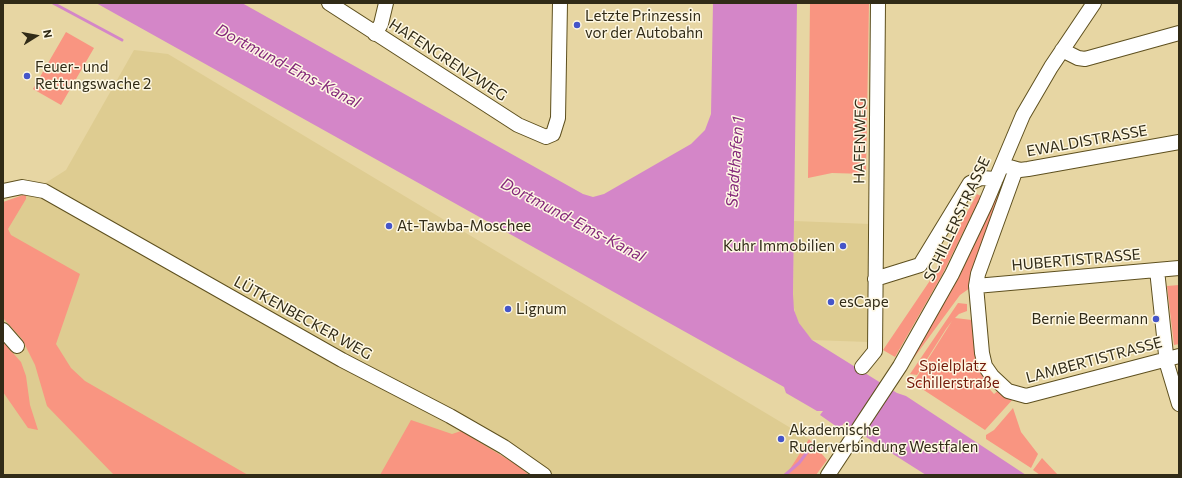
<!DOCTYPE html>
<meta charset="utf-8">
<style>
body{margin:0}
#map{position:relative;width:1182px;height:478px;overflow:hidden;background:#e7d6a3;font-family:Commissioner,sans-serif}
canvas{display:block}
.frame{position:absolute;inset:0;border:4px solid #312b17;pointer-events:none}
.north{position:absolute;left:16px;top:16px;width:40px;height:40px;-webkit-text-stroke:3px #fef8e4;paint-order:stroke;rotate:79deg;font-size:11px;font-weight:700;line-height:16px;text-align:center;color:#312b17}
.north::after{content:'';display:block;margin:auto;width:14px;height:18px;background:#312b17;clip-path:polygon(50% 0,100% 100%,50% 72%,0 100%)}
</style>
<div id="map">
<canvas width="1182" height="478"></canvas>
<div class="frame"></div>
<div class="north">N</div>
</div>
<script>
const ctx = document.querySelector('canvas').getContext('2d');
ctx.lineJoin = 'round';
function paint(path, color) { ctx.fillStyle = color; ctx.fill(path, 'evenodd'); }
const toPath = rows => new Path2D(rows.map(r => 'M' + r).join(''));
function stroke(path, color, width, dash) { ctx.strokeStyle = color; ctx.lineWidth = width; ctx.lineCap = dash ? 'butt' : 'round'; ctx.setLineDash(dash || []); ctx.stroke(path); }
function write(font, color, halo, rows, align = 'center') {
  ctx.font = font + ' Commissioner,sans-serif'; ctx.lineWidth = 3; ctx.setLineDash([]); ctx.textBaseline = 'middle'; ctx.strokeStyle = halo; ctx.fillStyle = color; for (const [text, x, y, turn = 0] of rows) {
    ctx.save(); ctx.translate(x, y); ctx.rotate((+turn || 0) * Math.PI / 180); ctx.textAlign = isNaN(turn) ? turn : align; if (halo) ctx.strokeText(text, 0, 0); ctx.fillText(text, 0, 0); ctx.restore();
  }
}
paint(toPath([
 [134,50,168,54,809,439,786,475,3,475,3,210,66,170],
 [794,221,870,224,869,342,812,340,802,329,796,317,793,303]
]), '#decc91');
paint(toPath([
 [810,3,869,3,866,174,832,173,808,178],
 [66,32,94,48,61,105,33,89],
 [1002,186,1003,187,970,288,960,295,910,363,957,279],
 [26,194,26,199,8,229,11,235,80,274,56,344,71,368,85,381,248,475,114,475,47,406,35,365,22,339,3,318,3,202],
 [977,194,981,196,942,275,895,357,883,350,929,282],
 [1179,285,1179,344,1174,345,1167,286],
 [958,303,967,304,967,311,959,314,955,318,972,320,987,379,984,383,994,394,999,390,1014,398,985,430,913,383,952,321,946,329,917,375,910,374],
 [3,342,21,362,26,376,30,405,38,430,28,428,3,392],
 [1013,408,1021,432,1038,454,1031,468,986,439,986,435,994,430],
 [411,420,452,434,461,431,517,465,529,475,380,475],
 [809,439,827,460,816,475,786,475],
 [1042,458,1058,475,1040,475,1033,470]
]), '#f99581');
paint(toPath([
 [96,3,242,3,583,194,593,197,604,194,691,144,705,130,711,114,713,3,797,3,793,294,794,310,799,323,812,340,897,393,906,396,1026,475,926,475,844,423,840,429,820,415,823,411,817,411,786,393,784,387]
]), '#d486c8');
stroke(toPath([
 [53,3,122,40],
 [785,475,799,463,814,443]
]), '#d486c8', 3);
const minor = toPath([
 [329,3,518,125,546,137,553,134,558,118,560,3],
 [375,34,381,24,386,3],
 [1062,50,1078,58,1085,59,1179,33],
 [1006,166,1020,170,1028,169,1179,142],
 [1016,169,978,274,976,286,982,353,985,366,992,376,1008,391,1026,396,1179,356],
 [3,191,22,187,44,191,342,360,450,416,504,447,544,475],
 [1157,270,1167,364,1179,404],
 [875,279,920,265,970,183,981,178,996,179],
 [976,286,1179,268],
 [3,330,17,346],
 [862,367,875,351,878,3],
 [828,475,900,366,952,274,985,205,1023,115,1051,67,1094,3]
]);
stroke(minor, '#5e501f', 16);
stroke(minor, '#fff', 14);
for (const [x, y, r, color] of [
 [577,25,4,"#4555c9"],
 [27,76,4,"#4555c9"],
 [389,226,4,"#4555c9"],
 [843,246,4,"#4555c9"],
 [831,302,4,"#4555c9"],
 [508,309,4,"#4555c9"],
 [1156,319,4,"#4555c9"],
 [781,439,4,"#4555c9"]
]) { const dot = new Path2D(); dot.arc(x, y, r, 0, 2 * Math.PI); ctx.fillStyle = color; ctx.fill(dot); stroke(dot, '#fef8e4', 1.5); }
write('15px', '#312b17', '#fef8e4', [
 ["Letzte Prinzessin",585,16],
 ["vor der Autobahn",585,33],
 ["Feuer- und",35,67],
 ["Rettungswache 2",35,84],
 ["At-Tawba-Moschee",397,226],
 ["Kuhr Immobilien",835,246,"right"],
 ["esCape",839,302],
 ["Lignum",516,309],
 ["Bernie Beermann",1148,319,"right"],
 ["Akademische",789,430],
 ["Ruderverbindung Westfalen",789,447]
], 'left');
write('15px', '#312b17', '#fef8e4', [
 ["HAFENGRENZWEG",448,60,33],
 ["HAFENWEG",860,141,-89],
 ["EWALDISTRASSE",1087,141,-10],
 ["SCHILLERSTRASSE",957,219,-65],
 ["HUBERTISTRASSE",1076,260,-5],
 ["LÜTKENBECKER WEG",303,318,29],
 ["LAMBERTISTRASSE",1094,360,-15]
]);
write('15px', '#731909', '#fef8e4', [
 ["Spielplatz",953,366],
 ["Schillerstraße",953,383]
]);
write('italic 16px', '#84287a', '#fef8e4', [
 ["Dortmund-Ems-Kanal",288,66,28],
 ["Stadthafen 1",735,162,-86],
 ["Dortmund-Ems-Kanal",573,220,28]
]);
</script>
